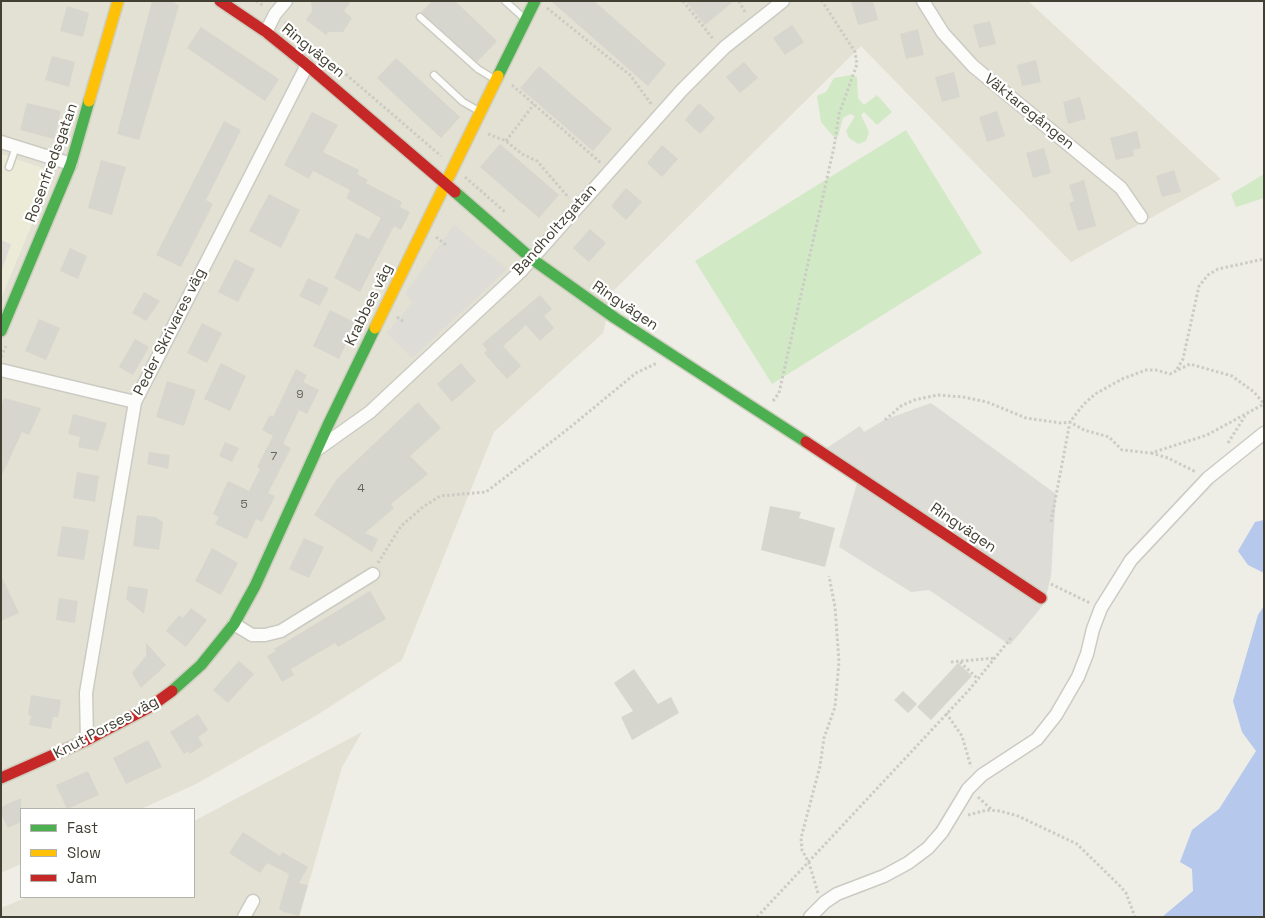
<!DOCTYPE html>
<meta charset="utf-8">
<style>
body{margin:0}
#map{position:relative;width:1265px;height:918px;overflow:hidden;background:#eeede6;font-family:"Space Grotesk",sans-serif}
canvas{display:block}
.frame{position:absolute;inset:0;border:2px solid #424033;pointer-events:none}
.legend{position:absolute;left:20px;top:808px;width:175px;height:90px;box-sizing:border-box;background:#fff;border:1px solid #b3b3ad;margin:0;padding:6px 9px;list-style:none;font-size:15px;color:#424033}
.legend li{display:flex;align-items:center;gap:10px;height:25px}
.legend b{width:25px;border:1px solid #b3b3ad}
</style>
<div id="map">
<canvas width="1265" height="918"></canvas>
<div class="frame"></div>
<ul class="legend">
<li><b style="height:6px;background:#4caf50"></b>Fast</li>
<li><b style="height:6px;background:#ffc107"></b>Slow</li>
<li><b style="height:6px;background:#c62828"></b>Jam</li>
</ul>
</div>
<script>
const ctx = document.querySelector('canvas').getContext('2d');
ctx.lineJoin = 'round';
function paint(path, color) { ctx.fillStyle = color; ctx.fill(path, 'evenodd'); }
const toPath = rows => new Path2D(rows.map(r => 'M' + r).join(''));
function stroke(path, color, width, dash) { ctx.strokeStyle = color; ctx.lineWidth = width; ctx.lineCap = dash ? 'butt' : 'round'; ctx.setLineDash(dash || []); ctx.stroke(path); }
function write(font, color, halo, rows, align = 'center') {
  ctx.font = font + ' "Space Grotesk",sans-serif'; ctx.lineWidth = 4.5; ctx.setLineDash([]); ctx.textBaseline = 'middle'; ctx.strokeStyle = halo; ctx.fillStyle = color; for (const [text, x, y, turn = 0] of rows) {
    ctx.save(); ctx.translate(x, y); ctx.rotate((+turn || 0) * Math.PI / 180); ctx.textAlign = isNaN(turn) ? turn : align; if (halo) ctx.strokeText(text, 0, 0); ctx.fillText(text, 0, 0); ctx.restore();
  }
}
paint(toPath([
 [1,1,1028,1,1221,179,1071,262,861,46,613,291,603,333,494,432,402,660,317,715,196,784,141,809,21,809,21,864,1,873,1,298,53,172,1,154],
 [362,732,342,767,299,917,1,917,1,908,28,897,194,897,194,821]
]), '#e2e1d3');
paint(toPath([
 [1,154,54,172,1,298]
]), '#ecebd8');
paint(toPath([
 [851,75,857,77,858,98,864,105,877,95,892,112,877,125,864,112,861,115,869,132,866,141,858,144,849,138,846,131,855,116,850,114,843,118,838,137,833,136,821,122,817,96,826,92,834,78],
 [906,130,982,253,772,384,695,261],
 [1264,174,1264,198,1236,207,1231,194]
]), '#d2e9c6');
paint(toPath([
 [454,225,507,269,412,358,387,333,413,302,405,294],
 [1,240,11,244,1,272],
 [931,403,1056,494,1051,576,1044,604,1010,645,929,590,911,592,839,547,857,483,816,455,860,426,864,432,884,420]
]), '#dddcd6');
paint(toPath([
 [1264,520,1264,573,1248,565,1238,551,1255,522],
 [1264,606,1264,917,1162,917,1193,891,1192,869,1180,862,1192,830,1219,809,1256,751,1242,732,1233,701,1258,615]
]), '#b6c8ec');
paint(toPath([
 [152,1,172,1,179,6,139,140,117,134],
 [311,1,351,1,344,11,352,18,343,32,329,32,326,35,306,20,312,11],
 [432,1,455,1,497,41,477,62,421,12],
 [551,1,594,1,666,64,648,86],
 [686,1,734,1,705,25],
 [851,1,873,1,878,20,858,25],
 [67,6,89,13,83,37,60,31],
 [990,21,996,44,979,48,973,25],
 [792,25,804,42,785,55,773,38],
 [201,27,279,79,265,101,187,48],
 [918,29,924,55,906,59,900,34],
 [52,56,75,62,69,87,45,80],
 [396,58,460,117,441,138,377,78],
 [1036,60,1041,82,1022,86,1017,65],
 [744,62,758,78,740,93,726,77],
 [539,66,612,129,593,151,520,88],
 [954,72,960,97,942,102,935,77],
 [1080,97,1086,119,1068,124,1063,102],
 [27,103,61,111,54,139,20,130],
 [699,103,715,118,700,134,685,120],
 [997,111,1005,136,987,142,979,117],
 [312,112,338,125,323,152,359,170,357,174,368,180,366,183,402,202,400,207,410,212,401,230,394,226,360,292,334,278,356,233,369,239,381,218,346,198,350,190,313,171,309,179,284,165],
 [224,121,241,130,206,200,213,204,181,267,156,255],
 [1137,131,1141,148,1133,150,1134,156,1116,160,1110,138],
 [500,144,559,195,539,218,480,167],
 [662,145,678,159,662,177,647,163],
 [1044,148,1051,173,1033,178,1026,153],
 [101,160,126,167,112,215,88,208],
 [1174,170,1181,192,1162,197,1156,176],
 [1084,180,1096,226,1078,231,1069,203,1074,201,1069,185],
 [626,188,642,202,626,220,611,206],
 [269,194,300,210,281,248,249,231],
 [590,229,606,243,589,262,573,248],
 [70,248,87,256,78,279,60,271],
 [235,259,255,269,238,302,218,292],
 [308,278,329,288,320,306,299,296],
 [144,292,160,301,146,321,132,313],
 [540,295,552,309,544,316,554,328,540,341,526,325,503,346,521,366,507,379,484,353,487,350,482,344],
 [330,310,356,323,339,359,313,346],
 [39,319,60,328,46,360,25,351],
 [202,323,222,333,207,363,187,353],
 [135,339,149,347,133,375,119,367],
 [221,363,246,376,230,411,204,399],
 [461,363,476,381,452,402,437,384],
 [296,369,307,375,303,382,319,390,307,414,299,410,283,444,291,448,268,493,275,496,262,522,256,519,247,539,215,524,219,517,213,514,228,481,249,491,260,469,257,467,273,436,262,430,270,415,273,417],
 [167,381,196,390,184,426,156,417],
 [4,398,41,408,29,435,22,432,1,477,1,405],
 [418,402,441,428,410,456,428,474,391,504,394,508,365,533,378,539,372,552,314,515,337,479],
 [73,414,107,423,98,451,78,447,80,437,68,434],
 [225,442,239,448,232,462,219,456],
 [149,452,170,455,168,469,147,464],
 [77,472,99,476,95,502,73,498],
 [770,506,801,512,799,518,835,528,825,567,761,550],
 [137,515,155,517,163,522,159,550,133,546],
 [62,526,89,530,84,560,57,556],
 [304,538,324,547,309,578,289,569],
 [212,548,238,563,221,595,195,581],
 [1,575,19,613,1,621],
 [128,586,148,589,144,614,126,599],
 [370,591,386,619,338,647,335,643,291,669,294,675,282,682,267,656,276,651,274,649],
 [59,598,78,601,75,623,56,620],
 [191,608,207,620,186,647,166,631,179,615,183,618],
 [146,643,166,665,141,688,132,673,146,656],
 [239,661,254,674,228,703,213,690],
 [958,663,972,676,931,720,917,707],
 [634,669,658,704,671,697,679,713,632,740,621,717,633,711,614,683],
 [903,691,917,704,908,713,894,700],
 [31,695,61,700,58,717,53,717,51,729,29,725,31,716,28,715],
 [198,714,208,730,198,737,203,745,190,754,188,751,184,754,170,732],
 [148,740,162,767,126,784,113,758],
 [88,771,99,795,67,809,56,785],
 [21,798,21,822,8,828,1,814,1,807],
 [243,832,280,856,282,852,308,867,299,883,308,885,299,916,284,912,285,909,284,912,279,909,289,874,267,863,260,873,229,853]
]), '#d7d6ce');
const lane = toPath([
 [505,1,525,19],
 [420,17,478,69,496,80],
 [434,75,463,102,479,111],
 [9,167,16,147]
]);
const street = toPath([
 [923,1,943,33,973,66,1121,188,1141,217],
 [266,32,275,14,286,1],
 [1,142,71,164],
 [1,370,135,402],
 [318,449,370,412,521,271,682,90,725,47,783,1],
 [234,624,252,635,265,635,281,631,373,574],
 [87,740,86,693,135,402,307,65],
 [244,917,253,901],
 [810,917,825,902,837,894,884,876,908,863,928,848,942,832,968,789,982,775,1037,739,1056,715,1078,677,1087,654,1093,629,1101,608,1131,560,1208,478,1264,433]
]);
const fast = toPath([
 [498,76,535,1],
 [455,192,532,259,615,318,806,442],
 [1,331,71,164,89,101],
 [172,691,201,665,234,624,255,586,328,425,375,328]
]);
const slow = toPath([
 [89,101,118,1],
 [375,328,498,76]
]);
const jam = toPath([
 [220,1,266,32,307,65,455,192],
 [806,442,1041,598],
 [1,778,87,740,150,707,172,691]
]);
stroke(lane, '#cccbc3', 9);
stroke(street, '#cccbc3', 15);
stroke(fast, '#cecebf', 14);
stroke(slow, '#cecebf', 14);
stroke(jam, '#cecebf', 14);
stroke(toPath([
 [256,1,264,6],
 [683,1,714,40],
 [739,1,746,14],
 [547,8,630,75,652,105],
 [285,22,441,156],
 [512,85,601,163],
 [488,134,506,141,522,154,537,161,569,198],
 [506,141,534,104],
 [465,177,505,212],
 [436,237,446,245],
 [397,317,404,322],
 [1,357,6,346],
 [1177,369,1183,359,1199,286,1208,275,1218,269,1264,259],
 [773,401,779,393,834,147,839,114,857,64,855,52,822,1],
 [885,420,901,406,914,400,938,395,963,397,987,402,1026,418,1061,423,1070,422,1084,430,1109,437,1122,450,1151,453,1207,435,1264,404],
 [1228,443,1245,416],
 [1151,453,1168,458,1196,472],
 [1051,522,1070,422,1083,405,1095,394,1122,379,1146,370,1156,370,1170,374,1190,364,1232,376,1254,392,1264,404],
 [378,563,401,526,423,507,440,496,486,492,568,429,636,373,657,363],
 [1051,584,1090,603],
 [951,662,995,658],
 [960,662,978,679],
 [946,713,962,736,971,767],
 [978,797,992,810],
 [968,815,987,810,1000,811,1018,816,1077,844,1120,886,1126,893,1135,917],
 [818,893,809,863,802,850,801,838,820,766,824,738,835,707,839,662,835,607,829,576],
 [757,917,969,690,1011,638]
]), '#cccbc5', 3, [2.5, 2.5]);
stroke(lane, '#fcfcfb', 6);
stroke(street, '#fcfcfb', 12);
stroke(fast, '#4caf50', 11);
stroke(slow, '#ffc107', 11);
stroke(jam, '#c62828', 11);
write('12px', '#68665a', null, [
 ["9",300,395],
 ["7",274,457],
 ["4",361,489],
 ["5",244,505]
]);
write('15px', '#424033', '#fff', [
 ["Ringvägen",313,51,39],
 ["Väktaregången",1029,112,39],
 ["Rosenfredsgatan",52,163,-70],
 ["Bandholtzgatan",555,230,-48],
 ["Krabbes väg",369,305,-64],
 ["Ringvägen",625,306,34],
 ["Peder Skrivares väg",170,332,-63],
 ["Ringvägen",963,528,34],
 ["Knut Porses väg",106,728,-28]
]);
</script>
